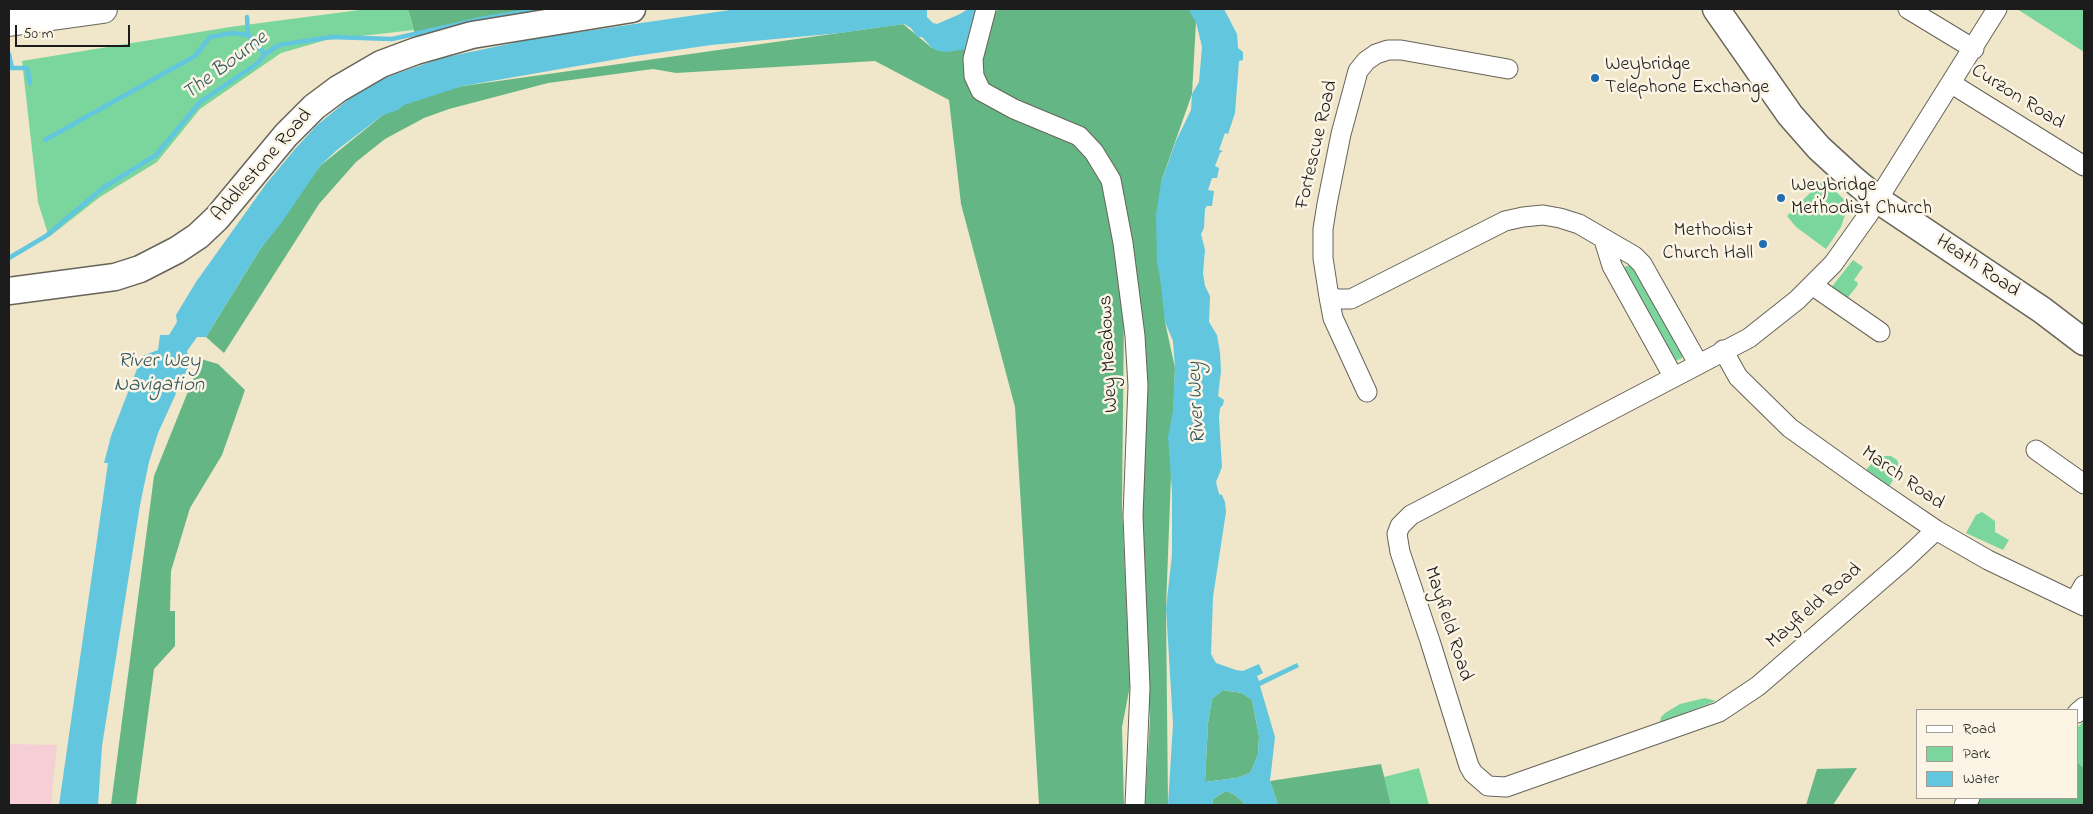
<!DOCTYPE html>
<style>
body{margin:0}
#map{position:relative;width:2093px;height:814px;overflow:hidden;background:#f0e6c9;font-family:"Indie Flower",sans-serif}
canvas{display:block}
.frame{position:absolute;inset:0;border:10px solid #1c1c1c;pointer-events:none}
.legend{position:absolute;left:1916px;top:709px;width:162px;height:90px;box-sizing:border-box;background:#fcf5e5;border:1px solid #a29e95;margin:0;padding:6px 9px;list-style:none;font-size:15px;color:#1c1c1c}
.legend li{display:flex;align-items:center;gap:10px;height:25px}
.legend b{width:25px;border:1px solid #a29e95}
.scale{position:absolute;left:15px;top:25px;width:115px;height:22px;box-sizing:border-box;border:2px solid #1c1c1c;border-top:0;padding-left:6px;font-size:15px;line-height:18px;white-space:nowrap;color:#1c1c1c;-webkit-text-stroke:4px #fcf5e5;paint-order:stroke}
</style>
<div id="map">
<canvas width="2093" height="814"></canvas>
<div class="frame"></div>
<ul class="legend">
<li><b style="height:6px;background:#fff"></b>Road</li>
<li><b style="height:14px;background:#7bd69d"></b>Park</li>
<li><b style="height:14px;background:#61c6de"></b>Water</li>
</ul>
<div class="scale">50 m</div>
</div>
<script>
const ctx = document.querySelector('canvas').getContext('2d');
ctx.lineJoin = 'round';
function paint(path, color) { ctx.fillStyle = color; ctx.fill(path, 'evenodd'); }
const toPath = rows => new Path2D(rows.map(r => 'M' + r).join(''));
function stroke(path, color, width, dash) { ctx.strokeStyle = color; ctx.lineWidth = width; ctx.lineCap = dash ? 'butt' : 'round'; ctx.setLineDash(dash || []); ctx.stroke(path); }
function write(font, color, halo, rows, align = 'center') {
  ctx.font = font + ' "Indie Flower",sans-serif'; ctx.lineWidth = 5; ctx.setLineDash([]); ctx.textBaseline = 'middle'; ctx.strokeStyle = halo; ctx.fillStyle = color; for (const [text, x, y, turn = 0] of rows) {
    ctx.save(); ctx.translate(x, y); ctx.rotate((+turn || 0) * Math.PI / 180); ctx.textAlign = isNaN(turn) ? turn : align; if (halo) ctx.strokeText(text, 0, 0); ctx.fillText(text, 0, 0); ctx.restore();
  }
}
paint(toPath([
 [9,744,57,745,51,805,9,805]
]), '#f6cfd6');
paint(toPath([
 [367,9,408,9,414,30,326,40,281,53,200,109,157,162,100,197,49,237,38,202,22,61,230,27],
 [2017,9,2084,9,2084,52],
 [1823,180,1846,201,1846,212,1841,227,1826,249,1796,227,1787,216],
 [1853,260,1863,267,1854,280,1858,283,1857,286,1845,301,1830,289],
 [1632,265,1684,353,1681,359,1672,361,1623,269,1626,266],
 [1884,456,1891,456,1897,460,1900,468,1889,487,1865,471,1874,461],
 [1982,512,1995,521,1995,532,2009,540,2003,550,1966,533,1976,515],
 [1705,698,1716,701,1660,723,1661,717,1665,713,1680,704],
 [2084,721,2084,768,2077,762,2077,728],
 [1419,768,1429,805,1391,805,1384,777]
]), '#7bd69d');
paint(toPath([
 [408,9,572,9,415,41,414,30],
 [1000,9,1191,9,1196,22,1192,94,1161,182,1165,322,1175,368,1166,608,1168,805,1145,805,1150,719,1138,528,1125,214,1122,505,1130,686,1122,727,1124,805,1039,805,1015,407,961,204,949,100,875,61,676,73,653,69,548,83,449,109,424,118,385,139,356,162,319,204,224,353,206,337,259,251,320,166,383,115,419,97,463,86,903,24,932,48],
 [201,359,218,364,245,390,222,455,190,508,171,571,170,611,175,611,175,646,154,669,136,805,111,805,154,476],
 [1223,690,1242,693,1252,700,1259,736,1258,755,1250,773,1236,778,1205,782,1208,723,1212,699],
 [2077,762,2084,768,2084,805,1958,805,1963,798,2077,798],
 [1381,764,1391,805,1278,805,1270,781],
 [1857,768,1833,805,1806,805,1817,769],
 [1226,791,1235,795,1246,805,1212,805,1213,799]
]), '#64b784');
paint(toPath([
 [737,9,927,9,927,17,933,23,937,24,960,14,968,9,1000,9,990,9,966,49,947,52,938,51,932,48,922,37,917,37,911,28,904,24,840,33,711,45,635,56,463,86,404,105,398,110,383,115,337,150,320,166,282,222,259,251,206,337,197,337,187,351,190,363,158,433,149,462,140,505,102,746,98,805,59,805,108,463,104,463,111,436,142,356,158,350,160,335,169,335,177,322,176,315,196,282,266,184,295,149,316,126,355,94,384,78,442,58,532,39],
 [1188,9,1224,9,1237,34,1238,48,1243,52,1243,60,1239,61,1235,113,1228,134,1225,133,1219,150,1223,151,1220,153,1215,166,1219,168,1217,178,1212,178,1208,190,1214,191,1212,206,1207,206,1205,209,1204,228,1201,234,1205,250,1203,273,1205,286,1210,296,1209,322,1217,335,1220,353,1221,371,1218,396,1224,400,1223,405,1220,408,1219,418,1222,467,1216,482,1219,494,1222,495,1225,502,1226,512,1213,597,1211,654,1216,663,1236,670,1243,671,1259,664,1263,673,1257,676,1259,681,1297,663,1299,667,1260,686,1275,737,1270,781,1278,805,1246,805,1235,795,1226,791,1213,799,1212,805,1168,805,1173,724,1166,608,1172,555,1172,492,1168,437,1173,410,1175,368,1173,341,1165,322,1160,277,1157,263,1156,215,1161,182,1176,141,1191,110,1192,94,1199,82,1202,47,1196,22],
 [1223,690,1242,693,1252,700,1259,736,1258,755,1250,773,1236,778,1205,782,1208,723,1212,699]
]), '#61c6de');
stroke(toPath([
 [247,17,248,35],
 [9,54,12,68],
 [9,68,27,68,30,83],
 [45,140,195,56,210,37,232,33,248,35,265,54],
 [9,258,46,236,103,188,156,155,200,102,258,63,265,54,279,45,331,37,392,39,486,18,542,9]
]), '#61c6de', 4.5);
const street = toPath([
 [986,9,973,59,974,76,981,91,1014,109,1079,136,1094,152,1111,180,1123,243,1135,336,1138,386,1133,516,1140,688,1135,805],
 [1908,9,1974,49],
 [1508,69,1401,50,1388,50,1376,54,1366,61,1358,71,1341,134,1327,204,1323,229,1323,258,1329,297,1339,299,1351,299,1505,221,1523,217,1543,215,1560,218,1579,224,1634,256,1642,264,1698,363],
 [1952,84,2084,166],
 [1604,240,1612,266,1673,376],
 [1812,285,1880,332],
 [1329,297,1333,318,1367,392],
 [1723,350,1738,377,1790,428,1870,485,1936,530,1988,560,2084,606],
 [2036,450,2084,484],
 [1936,530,1904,560,1758,686,1719,712,1506,787,1488,786,1473,773,1469,766,1430,641,1400,552,1397,534,1400,526,1411,515,1749,338,1797,300,1833,264,1868,215,1997,9],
 [2075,601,2084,585],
 [2077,713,2084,707],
 [1964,805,1970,798]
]);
const secondary = toPath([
 [1716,9,1790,115,1819,148,1854,180,1878,200,2042,310,2084,342],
 [9,291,115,277,140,269,177,250,198,236,217,218,286,135,314,107,338,89,381,64,416,51,472,35,632,9]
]);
const primary = toPath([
 [9,22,103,9]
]);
stroke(street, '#666359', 21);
stroke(secondary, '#666359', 29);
stroke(primary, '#666359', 30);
stroke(street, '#fff', 19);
stroke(secondary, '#fff', 26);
stroke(primary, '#fff', 28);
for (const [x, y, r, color] of [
 [1595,78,5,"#1f6fb2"],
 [1781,198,5,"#1f6fb2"],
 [1763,244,5,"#1f6fb2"]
]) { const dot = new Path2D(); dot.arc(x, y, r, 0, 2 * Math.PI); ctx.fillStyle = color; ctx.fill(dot); stroke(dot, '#fcf5e5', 2); }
write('20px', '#1c1c1c', '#fcf5e5', [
 ["Weybridge",1605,66],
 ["Telephone Exchange",1605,89],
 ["Weybridge",1791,187],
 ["Methodist Church",1791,210],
 ["Methodist",1753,232,"right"],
 ["Church Hall",1753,255,"right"]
], 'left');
write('20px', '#1c1c1c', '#fcf5e5', [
 ["Curzon Road",2017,98,32],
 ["Fortescue Road",1318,145,-77],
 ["Addlestone Road",263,166,-49],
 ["Heath Road",1977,267,34],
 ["Wey Meadows",1110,354,-93],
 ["March Road",1902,479,35],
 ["Mayfield Road",1815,607,-41],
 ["Mayfield Road",1447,624,72]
]);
write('italic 21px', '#345860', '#fcf5e5', [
 ["The Bourne",226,67,-37],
 ["River Wey",159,363],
 ["Navigation",159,387],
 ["River Wey",1198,403,-93]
]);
</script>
